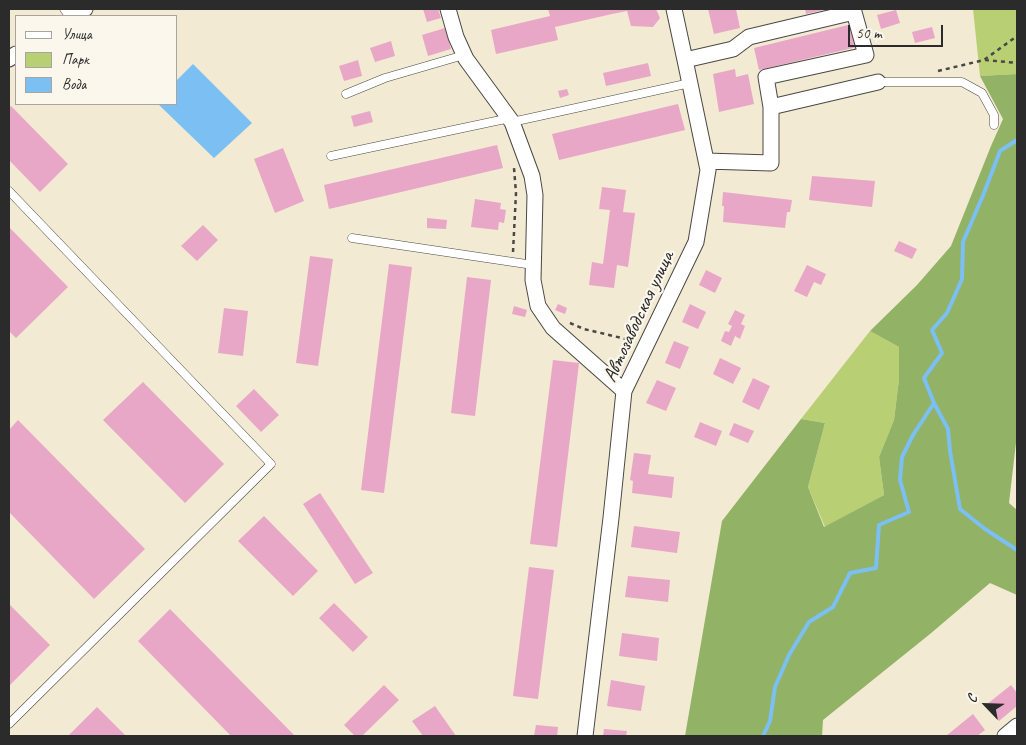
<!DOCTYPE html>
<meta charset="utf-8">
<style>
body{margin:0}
#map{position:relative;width:1026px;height:745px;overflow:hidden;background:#f2ead2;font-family:Caveat,sans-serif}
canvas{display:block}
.frame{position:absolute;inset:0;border:10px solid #2b2b2b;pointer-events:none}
.legend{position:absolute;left:15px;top:15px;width:162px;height:90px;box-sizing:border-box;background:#fbf7ec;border:1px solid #a8a59f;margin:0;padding:6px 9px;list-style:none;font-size:15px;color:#2b2b2b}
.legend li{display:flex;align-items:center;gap:10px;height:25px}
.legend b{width:25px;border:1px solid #a8a59f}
.north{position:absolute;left:961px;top:680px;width:50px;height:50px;-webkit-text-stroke:4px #fbf7ec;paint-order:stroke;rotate:294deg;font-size:14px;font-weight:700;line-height:20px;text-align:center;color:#2b2b2b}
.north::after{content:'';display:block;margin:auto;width:18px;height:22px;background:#2b2b2b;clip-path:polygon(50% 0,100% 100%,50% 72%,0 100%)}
.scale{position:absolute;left:848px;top:25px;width:95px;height:22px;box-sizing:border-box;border:2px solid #2b2b2b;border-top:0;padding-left:6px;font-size:15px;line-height:18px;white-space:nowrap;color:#2b2b2b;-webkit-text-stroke:4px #fbf7ec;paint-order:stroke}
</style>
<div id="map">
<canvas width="1026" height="745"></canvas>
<div class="frame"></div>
<ul class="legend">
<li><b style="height:6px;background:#fff"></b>Улица</li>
<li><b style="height:14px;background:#b9cf73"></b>Парк</li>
<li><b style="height:14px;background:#7cbff2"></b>Вода</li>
</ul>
<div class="north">С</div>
<div class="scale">50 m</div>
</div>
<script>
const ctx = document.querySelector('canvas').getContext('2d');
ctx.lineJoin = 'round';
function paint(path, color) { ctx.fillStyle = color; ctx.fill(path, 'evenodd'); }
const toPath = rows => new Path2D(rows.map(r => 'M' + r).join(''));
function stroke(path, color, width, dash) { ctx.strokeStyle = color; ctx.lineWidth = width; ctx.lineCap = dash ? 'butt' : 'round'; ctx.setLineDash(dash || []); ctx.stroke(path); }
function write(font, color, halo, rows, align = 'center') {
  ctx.font = font + ' Caveat,sans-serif'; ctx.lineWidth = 4.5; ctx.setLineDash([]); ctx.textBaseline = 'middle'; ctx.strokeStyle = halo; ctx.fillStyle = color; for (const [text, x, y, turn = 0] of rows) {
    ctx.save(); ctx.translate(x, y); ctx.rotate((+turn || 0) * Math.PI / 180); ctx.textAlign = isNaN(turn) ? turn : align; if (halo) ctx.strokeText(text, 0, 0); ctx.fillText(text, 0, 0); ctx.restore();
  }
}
paint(toPath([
 [973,9,1017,9,1017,74,980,76],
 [870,331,899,347,899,379,894,420,879,457,884,495,825,527,808,487,825,423,801,419]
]), '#b9cf73');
paint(toPath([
 [1017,74,1017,434,1009,503,1017,510,1017,595,990,583,930,634,823,720,822,736,685,736,722,521,801,419,825,423,808,487,824,527,884,495,879,457,894,420,899,379,899,347,870,331,917,285,951,246,991,146,1003,119,980,76]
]), '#92b265');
paint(toPath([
 [193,64,252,123,214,158,158,104,176,104,176,81]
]), '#7cbff2');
stroke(toPath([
 [934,403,948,429,950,451,960,509,985,529,1017,550],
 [763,736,770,721,775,687,789,655,809,622,833,607,850,573,876,568,879,525,909,512,900,480,902,457,913,435,934,403,924,378,942,353,932,330,947,313,962,279,963,242,984,193,1000,151,1017,140]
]), '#7cbff2', 4);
paint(toPath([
 [423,9,438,9,441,18,427,22],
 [548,9,656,9,660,18,653,27,631,26,627,11,612,14,555,27,558,40,496,54,491,30,550,16],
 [708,9,736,9,740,28,714,34],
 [805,9,823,9,823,10,806,14],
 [896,10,900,23,881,29,877,15],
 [852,24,857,47,759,70,754,48],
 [932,27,935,38,915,43,912,32],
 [445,28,451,49,428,56,422,35],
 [391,41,395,56,375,62,370,48],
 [358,60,362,76,344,81,339,66],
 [648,63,651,76,606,86,603,73],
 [735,69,736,77,748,74,754,104,719,112,713,74],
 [567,89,569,95,560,98,558,91],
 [678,104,685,130,559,160,552,134],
 [11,106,68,164,40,192,9,160,9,108],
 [370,111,373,122,354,127,351,116],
 [497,145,503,168,329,209,324,185],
 [283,148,304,201,275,213,254,159],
 [812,176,875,181,872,207,809,200],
 [602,187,626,190,623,212,635,213,628,267,617,265,614,288,589,285,592,262,603,264,610,210,599,209],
 [723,192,792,200,790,212,787,212,785,228,723,222,724,206,722,206],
 [475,199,501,203,500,209,506,210,504,223,499,222,498,230,471,227],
 [427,218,447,220,446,229,427,228],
 [203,225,218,240,197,261,181,246],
 [9,227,68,287,16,338,9,331],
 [899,241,917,249,912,259,894,251],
 [310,256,333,259,318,366,296,363],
 [389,264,412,267,384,493,361,490],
 [807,265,826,274,821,285,814,282,807,297,794,291],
 [706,270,722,278,715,293,699,285],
 [467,277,491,280,475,416,451,413],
 [558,304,567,308,565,314,555,310],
 [690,304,706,312,698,329,682,322],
 [514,306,527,310,525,317,512,314],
 [224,308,248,311,243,356,218,353],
 [735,310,745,315,741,324,745,326,740,339,735,336,731,346,721,341,725,331,729,332,732,326,728,324],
 [674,341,689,347,680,369,665,363],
 [720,358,741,368,733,384,713,374],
 [553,360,579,363,557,547,530,544],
 [753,378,770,386,759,410,742,402],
 [657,380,676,388,666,411,646,403],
 [143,382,224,464,185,503,103,420],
 [254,389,279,415,261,432,236,406],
 [18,420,145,549,94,599,9,512,9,430],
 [700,422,722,431,716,446,694,437],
 [734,423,754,431,748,443,729,435],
 [634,453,651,455,648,474,674,477,672,498,632,493,633,481,630,480],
 [320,493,373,573,355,584,303,504],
 [264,516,318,571,293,596,238,541],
 [634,526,680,532,677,553,631,547],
 [529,567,554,570,538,699,513,696],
 [628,576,670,580,668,602,625,597],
 [334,603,368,637,353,652,319,618],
 [9,604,50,645,9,686],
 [170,609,295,736,231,736,138,641],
 [622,633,659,638,657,661,619,656],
 [611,680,645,686,641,711,607,706],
 [384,685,399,700,362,736,355,736,344,725],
 [1011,685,1017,693,1017,706,999,721,986,705],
 [435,706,456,736,423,736,412,721],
 [97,707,126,736,68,736],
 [973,714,985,730,977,736,946,736],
 [536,725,558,727,557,736,534,736],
 [604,729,627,731,626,736,603,736]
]), '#e8a7c7');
const lane = toPath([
 [64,9,69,16],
 [878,82,962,82,982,93,994,115,994,125],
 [346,94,385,78,464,55],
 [512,122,690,83],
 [331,156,510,118],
 [9,191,271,464,9,724],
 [352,238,533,265]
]);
const street = toPath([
 [448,9,456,37,466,59,512,122,532,176,535,195,533,280,538,306,553,328,624,391],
 [74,16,85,9],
 [9,59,16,54],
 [685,60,733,49,749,37,854,12,866,55,766,77,771,107,771,163,706,161],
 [771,107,878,82],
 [585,736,611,518,624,391,696,242,708,170,685,60,674,9],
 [1005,736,1017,726]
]);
stroke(lane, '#494844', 9);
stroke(street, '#494844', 17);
stroke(toPath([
 [985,60,1017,63],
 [938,71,984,60,1017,36],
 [513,252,516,193,514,168],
 [570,323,584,329,630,340]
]), '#494844', 2.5, [4, 4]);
stroke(lane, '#fff', 8);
stroke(street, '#fff', 15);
write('20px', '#2b2b2b', '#fbf7ec', [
 ["Автозаводская улица",639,317,-65]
]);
</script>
